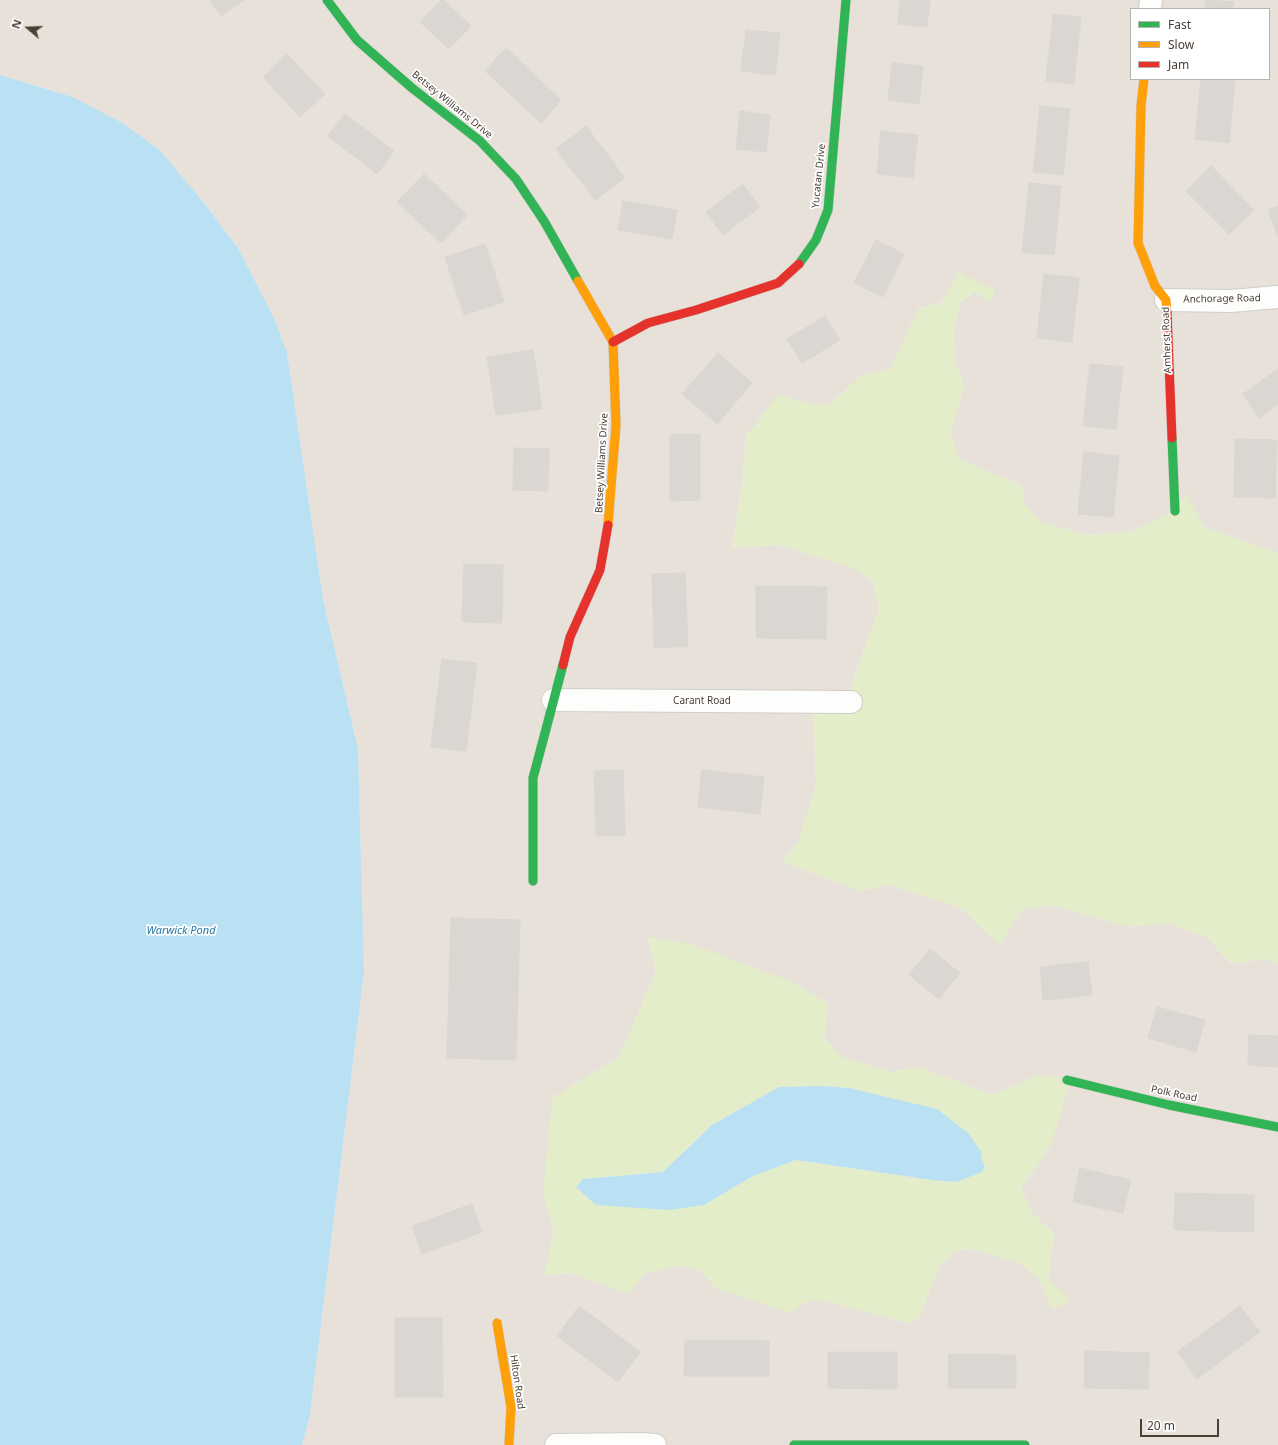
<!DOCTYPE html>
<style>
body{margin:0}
#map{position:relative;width:1278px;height:1445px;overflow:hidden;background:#f2efec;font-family:"Noto Sans",sans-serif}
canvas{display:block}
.legend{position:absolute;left:1130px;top:8px;width:140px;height:72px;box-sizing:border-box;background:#fff;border:1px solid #b7b3af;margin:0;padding:5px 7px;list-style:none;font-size:12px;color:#4a4036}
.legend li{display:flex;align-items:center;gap:8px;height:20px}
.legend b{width:20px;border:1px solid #b7b3af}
.north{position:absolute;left:8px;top:8px;width:40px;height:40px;-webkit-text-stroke:3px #fff;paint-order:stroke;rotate:289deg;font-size:11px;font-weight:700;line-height:16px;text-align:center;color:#4a4036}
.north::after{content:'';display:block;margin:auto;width:14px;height:18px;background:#4a4036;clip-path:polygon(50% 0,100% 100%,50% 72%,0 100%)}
.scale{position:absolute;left:1140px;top:1419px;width:79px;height:18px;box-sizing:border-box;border:2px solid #4a4036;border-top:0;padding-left:5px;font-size:12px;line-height:14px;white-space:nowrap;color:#4a4036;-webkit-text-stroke:3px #fff;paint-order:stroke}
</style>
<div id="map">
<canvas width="1278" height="1445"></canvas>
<ul class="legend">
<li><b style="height:5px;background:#30b455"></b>Fast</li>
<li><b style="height:5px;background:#ff9f0a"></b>Slow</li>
<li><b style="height:5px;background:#e5322d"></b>Jam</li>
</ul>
<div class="north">N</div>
<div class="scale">20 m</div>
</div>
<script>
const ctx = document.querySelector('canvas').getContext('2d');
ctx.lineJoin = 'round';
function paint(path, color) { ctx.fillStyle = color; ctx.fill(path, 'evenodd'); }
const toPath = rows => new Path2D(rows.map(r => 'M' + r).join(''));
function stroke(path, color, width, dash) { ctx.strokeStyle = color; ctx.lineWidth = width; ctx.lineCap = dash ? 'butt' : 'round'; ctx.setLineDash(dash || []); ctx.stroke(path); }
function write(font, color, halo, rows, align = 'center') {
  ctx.font = font + ' "Noto Sans",sans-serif'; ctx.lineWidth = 3.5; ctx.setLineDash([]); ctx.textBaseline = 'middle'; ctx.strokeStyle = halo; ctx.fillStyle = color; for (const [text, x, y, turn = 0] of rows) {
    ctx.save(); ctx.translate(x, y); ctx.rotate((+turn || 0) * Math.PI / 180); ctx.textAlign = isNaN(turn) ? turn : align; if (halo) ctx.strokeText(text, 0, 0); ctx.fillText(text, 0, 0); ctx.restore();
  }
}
paint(toPath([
 [0,0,1278,0,1278,553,1204,527,1175,511,1131,531,1087,535,1041,522,1024,504,1022,486,959,459,950,434,964,386,955,362,954,328,960,302,975,292,960,272,941,303,919,308,890,369,861,376,829,404,815,405,777,395,754,428,746,433,743,478,732,547,779,545,853,568,872,581,879,609,846,699,813,703,816,785,798,843,782,861,860,891,888,885,960,907,1000,945,1021,910,1051,905,1130,927,1168,923,1208,938,1231,964,1265,959,1278,963,1278,1445,302,1445,310,1415,364,972,358,749,323,599,287,352,273,316,238,248,208,208,161,151,73,97,0,75],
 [1131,9,1269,9,1269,79,1131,79],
 [648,938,792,982,828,1004,824,1038,843,1058,892,1072,918,1067,993,1095,1038,1075,1051,1145,1021,1188,1033,1214,1054,1233,1048,1279,1053,1309,1038,1278,1020,1263,971,1249,955,1251,940,1266,919,1317,909,1323,821,1300,805,1302,717,1289,700,1270,679,1266,645,1273,628,1294,571,1273,545,1275,554,1230,552,1098,619,1057,656,972]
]), '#e7e1d9');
paint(toPath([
 [959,272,995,290,991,302,975,292,961,301,954,328,955,362,964,386,950,434,959,459,1022,486,1024,504,1042,522,1087,535,1131,531,1175,511,1186,493,1204,527,1278,553,1278,963,1265,959,1231,964,1208,938,1168,923,1130,927,1051,905,1021,910,1000,946,960,907,888,885,860,891,782,861,798,843,816,785,813,703,846,699,879,609,872,581,853,568,779,545,732,548,743,478,746,433,754,427,777,395,815,405,829,404,861,376,890,369,919,308,941,303],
 [648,937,691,944,792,982,828,1004,824,1038,844,1058,892,1072,918,1067,993,1095,1038,1075,1065,1079,1069,1087,1051,1145,1021,1188,1033,1214,1054,1233,1048,1279,1071,1300,1053,1309,1038,1278,1020,1263,971,1249,955,1251,940,1266,919,1317,909,1323,821,1300,805,1302,791,1313,717,1289,700,1270,679,1266,645,1273,629,1294,571,1273,544,1275,554,1231,543,1195,552,1098,619,1057,656,972],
 [822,1086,849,1088,932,1180,796,1160,753,1176,704,1205,576,1187,583,1179,663,1172,712,1125,779,1087]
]), '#e3edca');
paint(toPath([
 [0,75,73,97,122,123,161,151,208,208,238,248,273,316,287,352,323,599,358,749,364,972,310,1415,302,1445,0,1445],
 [822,1086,849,1088,937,1109,968,1133,982,1153,981,1159,985,1166,982,1172,956,1182,932,1180,796,1160,753,1176,704,1205,669,1210,596,1205,576,1187,583,1179,663,1172,712,1125,779,1087]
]), '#b9e1f3');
const building = toPath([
 [210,0,244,0,221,16,210,0],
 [441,0,444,0,471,26,449,49,420,22,441,0],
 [900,0,930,0,927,27,898,24,900,0],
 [1206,0,1234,2,1233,9,1205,9,1206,0],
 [1053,14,1081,17,1074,84,1046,81,1053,14],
 [746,30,780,33,775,75,741,71,746,30],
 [506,48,561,100,541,123,485,71,506,48],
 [287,54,325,94,300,117,263,77,287,54],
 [892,63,923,66,919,104,888,100,892,63],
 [1201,79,1235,81,1229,143,1195,139,1201,79],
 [1040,106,1070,109,1063,175,1033,172,1040,106],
 [740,111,770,115,766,152,736,149,740,111],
 [345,114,394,151,377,174,328,136,345,114],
 [586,126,625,178,595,200,556,149,586,126],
 [881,131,918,135,913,178,877,174,881,131],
 [1211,166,1254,210,1229,234,1186,191,1211,166],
 [424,174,467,215,441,243,397,202,424,174],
 [1029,183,1061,186,1054,255,1022,252,1029,183],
 [743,184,760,207,723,235,706,212,743,184],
 [623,201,677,210,672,239,618,230,623,201],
 [1278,206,1278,237,1268,210,1278,206],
 [876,240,904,254,883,297,854,283,876,240],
 [485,244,504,302,464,315,445,257,485,244],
 [1044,274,1079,278,1072,342,1037,338,1044,274],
 [825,316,840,340,802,363,787,339,825,316],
 [533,350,542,409,496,415,487,357,533,350],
 [718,353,752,383,717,424,682,394,718,353],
 [1090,364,1123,367,1116,429,1083,426,1090,364],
 [1278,369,1278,404,1259,418,1243,394,1278,369],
 [670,434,700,434,700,500,670,501,670,434],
 [1235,439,1277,440,1275,498,1234,497,1235,439],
 [514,448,549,449,548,491,513,490,514,448],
 [1084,452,1119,456,1113,517,1078,514,1084,452],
 [464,564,503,565,502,623,462,622,464,564],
 [685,573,688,646,654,648,652,574,685,573],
 [756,586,827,587,826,639,756,638,756,586],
 [442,659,477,663,466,751,431,747,442,659],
 [623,770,625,835,596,836,594,771,623,770],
 [702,770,764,777,760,814,698,807,702,770],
 [451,918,520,920,516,1060,447,1058,451,918],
 [930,949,960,973,939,999,909,975,930,949],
 [1088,962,1092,995,1043,1000,1040,967,1088,962],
 [1157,1007,1205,1020,1196,1052,1148,1038,1157,1007],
 [1249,1035,1278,1036,1278,1067,1248,1065,1249,1035],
 [1080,1168,1131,1180,1123,1213,1073,1202,1080,1168],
 [1175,1193,1254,1195,1254,1232,1174,1230,1175,1193],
 [472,1204,482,1232,422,1254,412,1226,472,1204],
 [579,1306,640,1352,618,1382,557,1336,579,1306],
 [1240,1306,1260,1332,1197,1379,1177,1352,1240,1306],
 [395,1318,442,1318,443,1397,395,1397,395,1318],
 [685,1340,769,1341,769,1376,684,1376,685,1340],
 [1085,1351,1149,1353,1148,1389,1084,1388,1085,1351],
 [828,1352,897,1352,897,1389,828,1388,828,1352],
 [949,1354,1016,1355,1016,1388,948,1388,949,1354]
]);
paint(building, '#dad7d2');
stroke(building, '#dbd6d1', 1);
const street = toPath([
 [1150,9,1151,0],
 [1166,300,1231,301,1278,297],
 [553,700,851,702],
 [556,1445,642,1444,655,1445]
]);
const fast = toPath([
 [327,0,357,40,412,88,480,141,516,179,544,221,578,281],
 [799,264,816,240,828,210,846,0],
 [1172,438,1175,511],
 [533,881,533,778,563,665],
 [1067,1080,1169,1105,1278,1127],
 [794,1445,1025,1445]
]);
const slow = toPath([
 [1144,79,1141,106,1138,243,1155,286,1166,300,1167,312],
 [578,281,613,342,616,425,608,525],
 [497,1323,511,1407,509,1445]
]);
const jam = toPath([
 [1167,312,1172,438],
 [613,342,648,323,696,310,778,283,799,264],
 [563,665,570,637,600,570,608,525]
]);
stroke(street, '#d0cdc9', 24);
stroke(fast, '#d4cec4', 10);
stroke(slow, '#d4cec4', 10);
stroke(jam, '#d4cec4', 10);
stroke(street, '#fdfdfc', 22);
stroke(fast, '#30b455', 9);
stroke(slow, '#ff9f0a', 9);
stroke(jam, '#e5322d', 9);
write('10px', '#4a4036', '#fff', [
 ["Betsey Williams Drive",452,105,39],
 ["Yucatan Drive",819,176,-84],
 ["Anchorage Road",1222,299,-1],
 ["Amherst Road",1167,340,-92],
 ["Betsey Williams Drive",602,463,-87],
 ["Carant Road",702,701],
 ["Polk Road",1174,1094,12],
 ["Hilton Road",517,1382,82]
]);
write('italic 11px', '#237aa5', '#fff', [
 ["Warwick Pond",181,931]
]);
</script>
